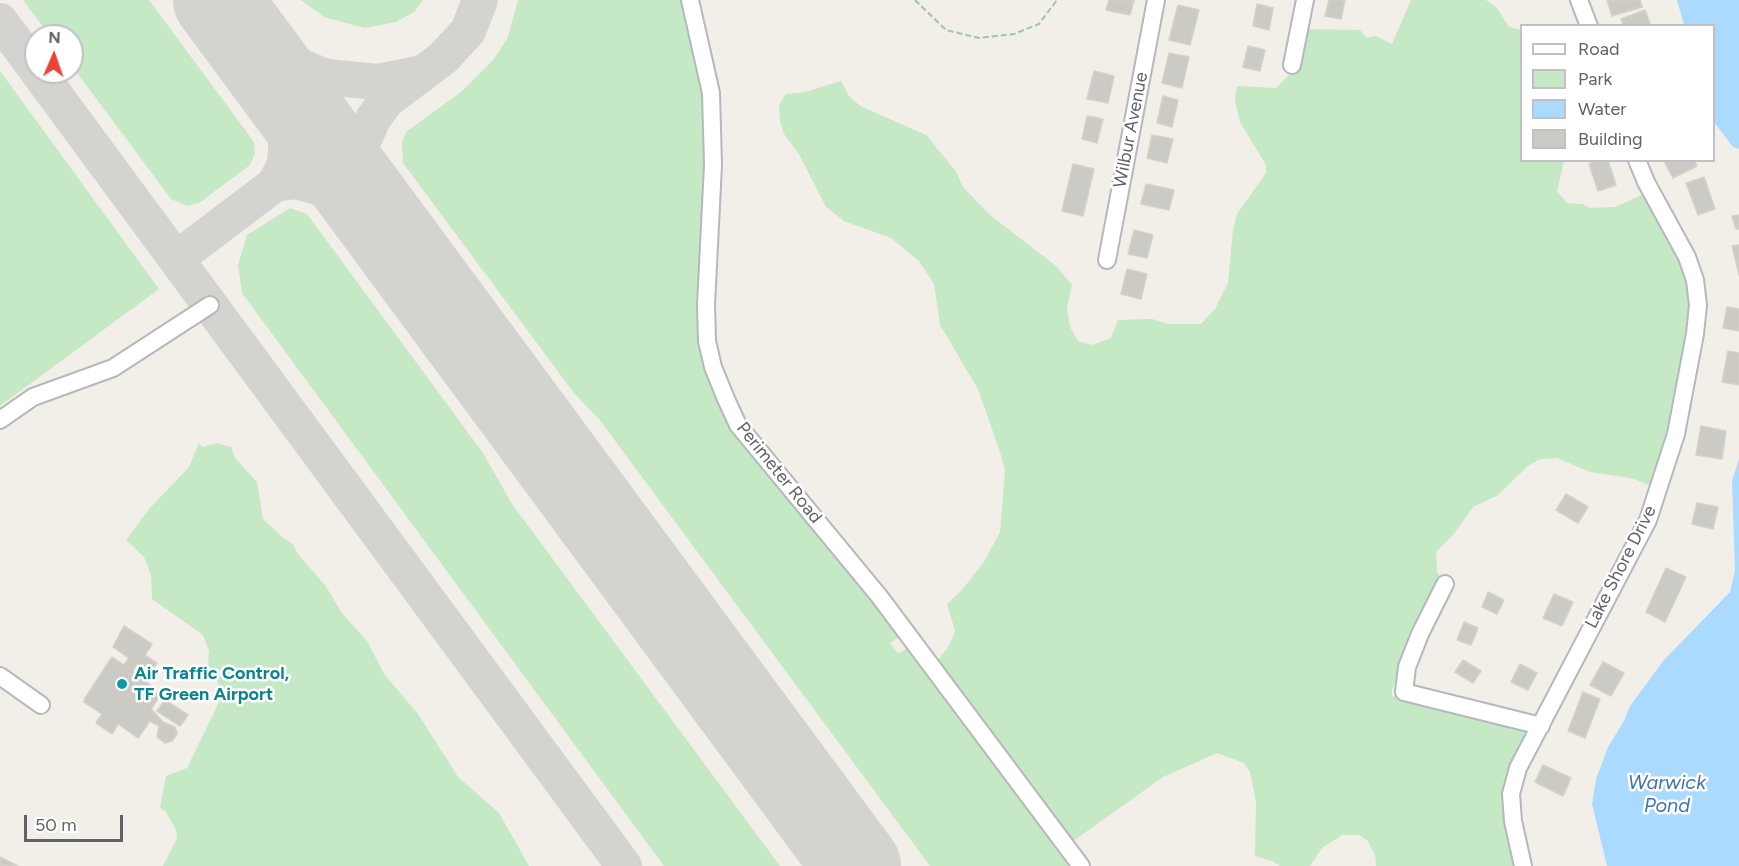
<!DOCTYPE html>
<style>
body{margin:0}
#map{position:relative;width:1739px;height:866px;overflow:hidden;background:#f1efe8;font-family:Figtree,sans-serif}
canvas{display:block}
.legend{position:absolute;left:1520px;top:24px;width:195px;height:138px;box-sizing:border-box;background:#fff;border:2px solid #bfc1c3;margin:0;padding:8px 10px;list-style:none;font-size:18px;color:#5f6368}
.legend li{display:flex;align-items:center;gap:12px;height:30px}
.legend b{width:30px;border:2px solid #bfc1c3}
.north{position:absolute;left:24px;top:24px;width:60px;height:60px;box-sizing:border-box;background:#fff;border:2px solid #bfc1c3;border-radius:50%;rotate:2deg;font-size:16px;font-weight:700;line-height:24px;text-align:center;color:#5f6368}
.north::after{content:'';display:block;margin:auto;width:21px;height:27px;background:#ea4335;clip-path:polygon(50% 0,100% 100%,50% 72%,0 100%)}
.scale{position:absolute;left:24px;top:815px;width:99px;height:27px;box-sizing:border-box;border:3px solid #5f6368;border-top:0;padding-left:8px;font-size:18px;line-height:21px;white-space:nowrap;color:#5f6368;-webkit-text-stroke:4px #fff;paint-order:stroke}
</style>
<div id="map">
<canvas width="1739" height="866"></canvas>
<ul class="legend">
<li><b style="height:8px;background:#fff"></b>Road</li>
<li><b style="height:16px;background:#c5e8c5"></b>Park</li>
<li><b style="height:16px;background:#aadaff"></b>Water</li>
<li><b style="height:16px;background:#cccac5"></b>Building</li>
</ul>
<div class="north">N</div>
<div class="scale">50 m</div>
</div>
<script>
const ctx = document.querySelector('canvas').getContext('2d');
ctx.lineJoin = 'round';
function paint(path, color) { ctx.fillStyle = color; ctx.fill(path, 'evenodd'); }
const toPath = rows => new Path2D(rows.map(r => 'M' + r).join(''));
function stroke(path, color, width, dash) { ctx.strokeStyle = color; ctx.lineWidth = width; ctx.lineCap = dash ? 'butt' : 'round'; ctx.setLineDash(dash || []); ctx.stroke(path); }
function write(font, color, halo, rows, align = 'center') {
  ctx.font = font + ' Figtree,sans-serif'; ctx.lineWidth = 5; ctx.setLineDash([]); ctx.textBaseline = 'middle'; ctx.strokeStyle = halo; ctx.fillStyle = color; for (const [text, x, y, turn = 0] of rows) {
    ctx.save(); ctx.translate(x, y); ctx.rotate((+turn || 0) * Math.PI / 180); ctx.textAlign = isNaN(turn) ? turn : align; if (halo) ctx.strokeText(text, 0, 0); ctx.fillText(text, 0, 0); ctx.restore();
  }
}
paint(toPath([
 [23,0,149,0,254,142,255,153,250,165,199,203,187,206,171,199,72,66,72,36,50,36],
 [301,0,423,0,414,12,396,22,365,28,324,17],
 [518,0,681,0,702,78,705,122,699,282,727,418,902,635,890,643,898,654,910,646,933,666,949,646,955,631,947,604,961,591,984,562,1000,532,1005,471,1001,455,978,389,940,325,934,284,919,261,891,238,844,221,826,207,799,154,784,134,780,121,779,105,786,94,805,92,841,81,849,96,860,106,926,135,955,170,963,187,990,215,1056,266,1072,285,1067,308,1070,327,1078,341,1093,345,1111,338,1118,320,1152,319,1168,324,1201,324,1215,309,1228,283,1233,230,1237,214,1266,173,1266,165,1240,122,1235,100,1237,86,1276,88,1291,73,1301,29,1360,30,1367,38,1376,36,1392,44,1411,0,1486,0,1497,8,1509,27,1521,30,1522,160,1564,161,1557,191,1567,203,1583,204,1590,208,1615,207,1651,191,1698,301,1657,488,1631,478,1590,472,1557,458,1541,459,1529,465,1498,495,1473,507,1453,535,1436,552,1437,572,1445,584,1392,689,1392,696,1539,724,1512,790,1524,866,1376,866,1375,855,1368,841,1359,835,1342,835,1322,848,1310,866,1280,866,1272,861,1255,856,1256,802,1250,772,1244,763,1217,753,1163,777,1062,849,1074,866,930,866,599,419,574,393,403,163,402,143,406,132,461,92,494,59,508,37],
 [0,71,159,289,0,406],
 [290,208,307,214,483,453,512,504,780,866,664,866,242,293,238,265,247,235],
 [199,443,203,447,217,443,231,447,235,458,257,482,263,519,281,536,294,545,297,553,325,585,342,613,367,641,384,674,418,714,458,777,499,813,529,866,163,866,177,838,176,830,166,812,160,808,166,776,187,768,222,696,215,674,208,667,209,651,203,635,152,599,151,575,144,557,126,540,150,508,189,467]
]), '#c5e8c5');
paint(toPath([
 [1677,0,1739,0,1739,149,1733,147,1714,122,1714,26,1684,25],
 [1739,459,1739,866,1607,866,1592,804,1596,779,1608,747,1624,721,1630,706,1664,660,1730,592,1735,570,1732,481]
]), '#aadaff');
stroke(toPath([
 [219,0,267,46,295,64,326,77,378,82,418,74],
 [0,21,36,69],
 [38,72,624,866],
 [275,184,295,181,315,186,376,215],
 [376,215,361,177,361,146,373,119,386,101,443,58,468,31,480,0],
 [176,259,275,184,285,164,287,134,284,101,272,74]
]), '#d4d3d0', 36);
stroke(toPath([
 [217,0,857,866]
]), '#d4d3d0', 88);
const building = toPath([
 [1109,0,1134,0,1130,15,1106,10,1109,0],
 [1329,0,1345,0,1341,19,1325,16,1329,0],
 [1607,0,1640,0,1642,7,1612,16,1607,0],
 [1257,4,1273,8,1269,30,1253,26,1257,4],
 [1178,5,1199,10,1190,45,1169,40,1178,5],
 [1645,10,1651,26,1624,26,1621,19,1645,10],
 [1248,46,1265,50,1260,71,1243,67,1248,46],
 [1169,53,1189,57,1182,88,1162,83,1169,53],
 [1094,71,1114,76,1108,103,1087,99,1094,71],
 [1163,96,1178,100,1172,127,1157,123,1163,96],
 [1087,116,1103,119,1097,143,1082,139,1087,116],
 [1152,135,1173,139,1167,163,1147,158,1152,135],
 [1599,160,1608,160,1616,185,1598,191,1589,164,1599,160],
 [1694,160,1697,166,1673,178,1664,161,1694,160],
 [1073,164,1094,169,1083,216,1062,211,1073,164],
 [1704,177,1715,209,1698,215,1686,183,1704,177],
 [1146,184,1174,190,1169,210,1141,204,1146,184],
 [1739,215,1739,229,1736,229,1732,216,1739,215],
 [1134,230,1153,235,1147,258,1128,254,1134,230],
 [1739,245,1739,275,1732,246,1739,245],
 [1127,269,1147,274,1141,299,1121,294,1127,269],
 [1727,307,1739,309,1739,331,1723,328,1727,307],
 [1728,351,1739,353,1739,385,1722,382,1728,351],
 [1701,426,1726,431,1722,459,1696,455,1701,426],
 [1566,494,1588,507,1578,523,1556,510,1566,494],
 [1697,503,1718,507,1713,529,1692,524,1697,503],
 [1666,568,1686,577,1665,622,1646,612,1666,568],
 [1488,592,1504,600,1497,614,1482,607,1488,592],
 [1554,594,1573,602,1562,626,1543,618,1554,594],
 [1464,622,1478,628,1471,645,1457,640,1464,622],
 [124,626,152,644,145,655,157,663,150,673,137,664,133,671,161,694,151,709,163,722,175,727,177,734,172,741,165,743,157,737,159,726,150,721,138,738,118,724,112,734,96,723,102,714,84,702,85,698,112,657,124,665,129,658,113,647,124,626],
 [1463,660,1481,671,1473,683,1455,672,1463,660],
 [1603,662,1624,673,1611,696,1590,685,1603,662],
 [1520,664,1537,673,1528,690,1511,682,1520,664],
 [1583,692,1600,699,1585,738,1568,731,1583,692],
 [165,700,188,715,180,726,157,711,165,700],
 [1543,765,1571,778,1563,796,1535,782,1543,765],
 [0,857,18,866,0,866,0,857]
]);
paint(building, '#cccac5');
stroke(building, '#d6d1c6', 1.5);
const minor = toPath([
 [690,0,711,93,713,165,706,305,707,341,713,367,726,399,738,425,879,596,1081,866],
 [1579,0,1589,26],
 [1292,65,1305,0],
 [1107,260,1156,0],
 [0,420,33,397,113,368,210,305],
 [1445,584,1420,634,1407,667,1404,692,1541,726],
 [0,676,41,705],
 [1523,866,1513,821,1511,794,1518,768,1648,520,1676,434,1695,334,1698,305,1695,280,1687,257,1646,182,1637,160]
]);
stroke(minor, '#b5b8bc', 20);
stroke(toPath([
 [915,0,946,30,979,38,1014,34,1039,24,1057,0]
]), '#9cc7a9', 2, [6, 3]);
stroke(minor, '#fff', 16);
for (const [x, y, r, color] of [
 [122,684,6,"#0f9aa8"]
]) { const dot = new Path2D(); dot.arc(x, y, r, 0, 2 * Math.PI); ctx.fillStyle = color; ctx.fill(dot); stroke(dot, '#fff', 2); }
write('18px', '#5f6368', '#fff', [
 ["Wilbur Avenue",1131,130,-79],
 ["Perimeter Road",779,473,51],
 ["Lake Shore Drive",1621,567,-63]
]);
write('bold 18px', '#0d838f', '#fff', [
 ["Air Traffic Control,",134,674],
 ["TF Green Airport",134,695]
], 'left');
write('italic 20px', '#4174aa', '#fff', [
 ["Warwick",1667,783],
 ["Pond",1667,806]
]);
</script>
